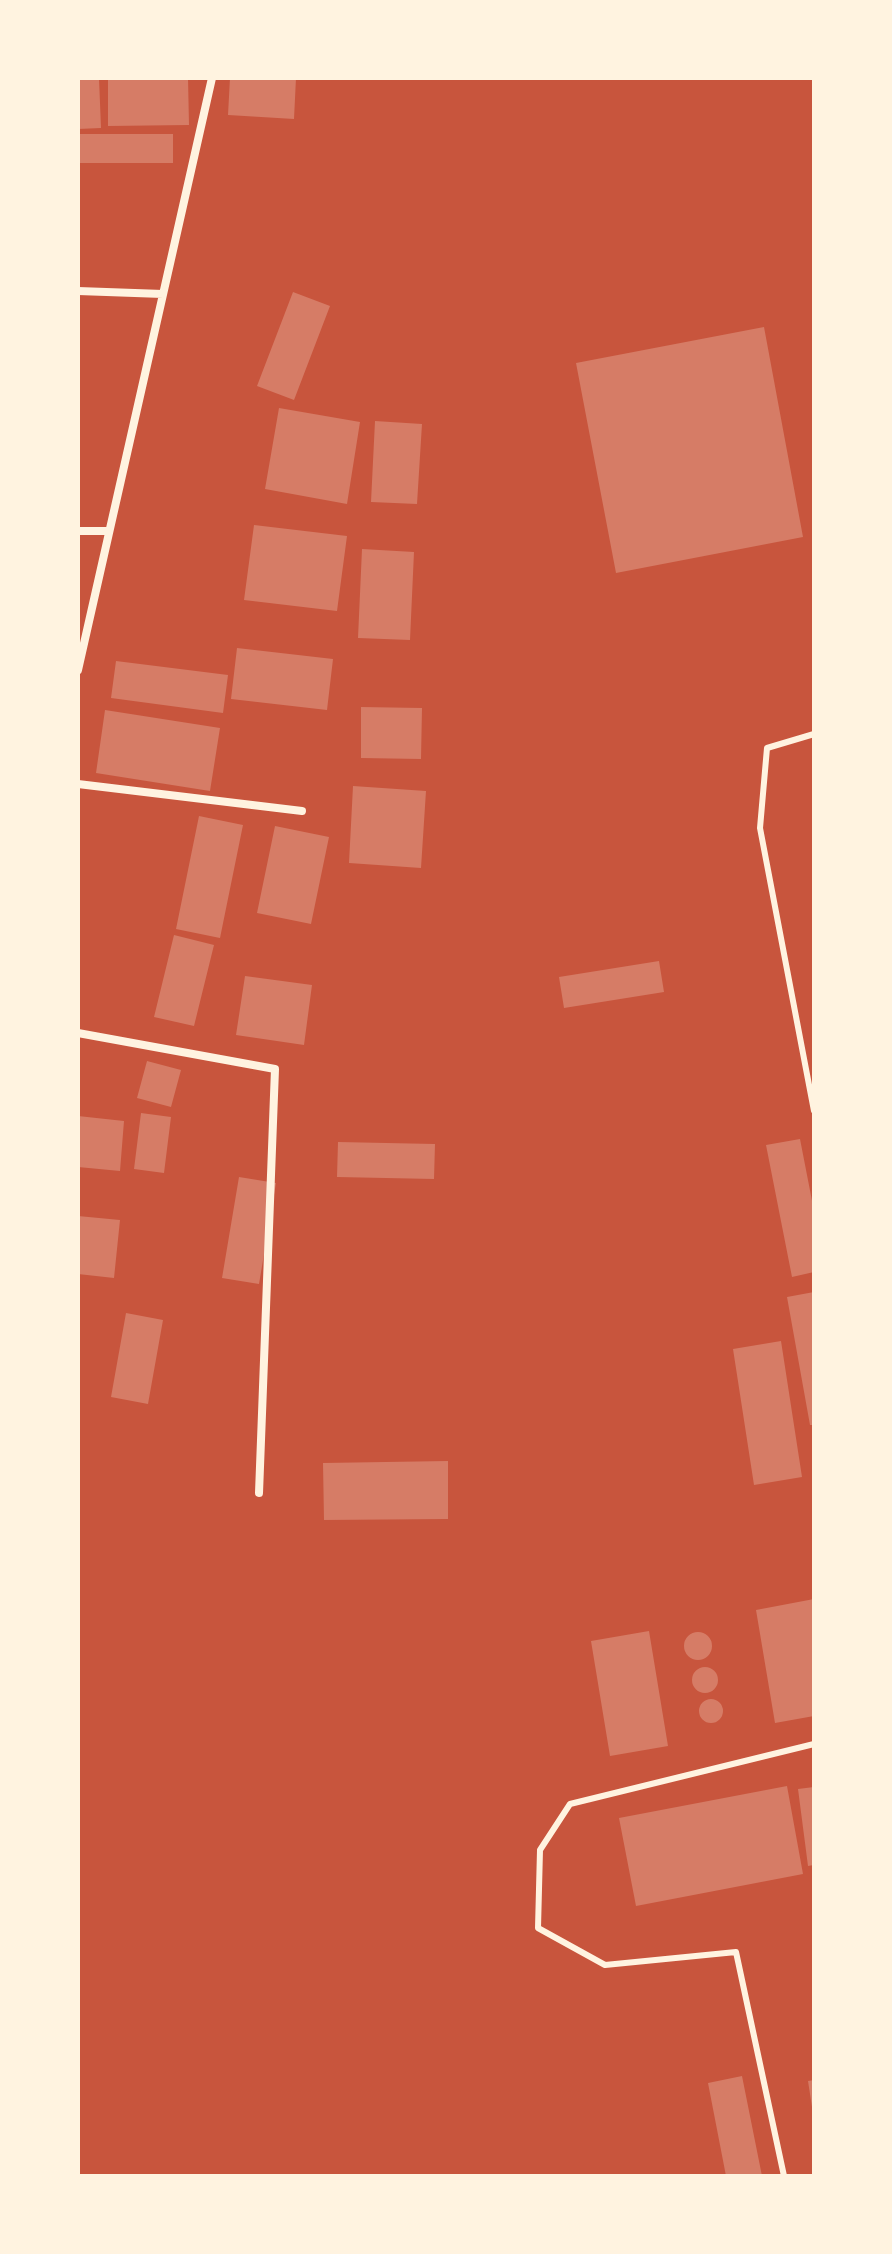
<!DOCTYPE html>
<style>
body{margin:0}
#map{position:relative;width:892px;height:2254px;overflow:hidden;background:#c8553d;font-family:"Fira Sans Condensed",sans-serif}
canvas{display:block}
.frame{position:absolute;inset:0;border:80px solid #fff3e0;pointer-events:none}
</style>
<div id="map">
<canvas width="892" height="2254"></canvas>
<div class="frame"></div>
</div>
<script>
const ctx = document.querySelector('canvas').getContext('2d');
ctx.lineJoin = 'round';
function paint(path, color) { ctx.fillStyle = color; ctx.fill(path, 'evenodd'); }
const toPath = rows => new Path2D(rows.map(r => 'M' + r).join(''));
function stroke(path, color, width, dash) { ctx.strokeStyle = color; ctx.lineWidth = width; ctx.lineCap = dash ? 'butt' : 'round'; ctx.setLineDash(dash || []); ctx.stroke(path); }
paint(toPath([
 [78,78,99,78,101,128,78,129],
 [108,78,188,78,189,125,108,126],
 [230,78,296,78,294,119,228,115],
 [78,134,173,134,173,163,78,163],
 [293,292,330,306,294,400,257,386],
 [764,327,803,537,616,573,576,363],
 [279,408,360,422,347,504,265,489],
 [375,421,422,424,417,504,371,502],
 [254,525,347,536,337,611,244,600],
 [362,549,414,552,410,640,358,638],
 [237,648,333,659,327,710,231,699],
 [116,661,228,675,223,713,111,698],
 [361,707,422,708,421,759,361,758],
 [105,710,220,728,210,791,96,773],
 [353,786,426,791,421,868,349,863],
 [199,816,243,825,220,938,176,929],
 [275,826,329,837,311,924,257,913],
 [174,935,214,945,194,1026,154,1017],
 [659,961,664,992,564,1008,559,977],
 [245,976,312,985,304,1045,236,1035],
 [147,1061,181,1070,171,1107,137,1098],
 [141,1113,171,1117,164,1173,134,1169],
 [78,1116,124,1121,120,1171,78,1167],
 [800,1139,814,1211,814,1272,792,1277,766,1145],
 [338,1142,435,1144,434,1179,337,1177],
 [239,1177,276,1183,259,1284,222,1278],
 [78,1216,120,1220,114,1278,78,1274],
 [814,1292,814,1425,810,1425,787,1297],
 [126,1313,163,1320,148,1404,111,1397],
 [781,1341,802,1477,754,1485,733,1349],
 [448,1461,448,1519,324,1520,323,1463],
 [814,1599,814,1716,775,1723,756,1610],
 [649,1631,668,1746,610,1756,591,1641],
 '684 1646a14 14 0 1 1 28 0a14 14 0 1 1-28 0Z',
 '692 1680a13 13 0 1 1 26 0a13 13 0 1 1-26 0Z',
 '699 1711a12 12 0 1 1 24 0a12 12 0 1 1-24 0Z',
 [787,1786,803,1874,636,1906,619,1818],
 [814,1787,814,1865,808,1866,798,1789],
 [742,2076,762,2176,726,2176,708,2083],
 [814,2080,814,2107,812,2107,808,2081]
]), '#d67c66');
stroke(toPath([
 [814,734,767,748,760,828,814,1111],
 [784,2176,736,1952,605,1965,538,1928,540,1850,570,1804,814,1744]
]), '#fff3e0', 6);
stroke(toPath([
 [78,291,163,294],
 [78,531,109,531],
 [78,670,212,78],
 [78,784,302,811],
 [78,1033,275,1069,259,1493]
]), '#fff3e0', 8);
</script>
